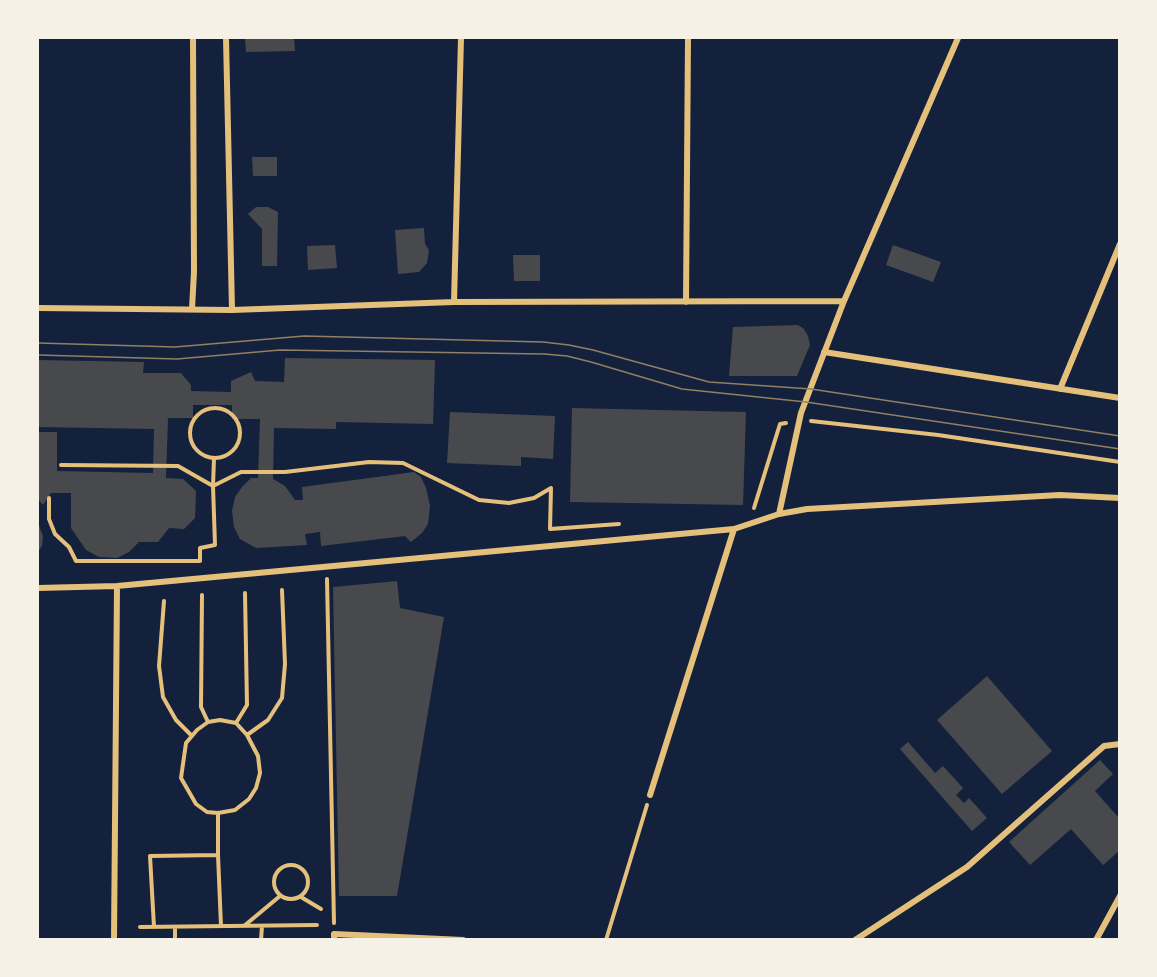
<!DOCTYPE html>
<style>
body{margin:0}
#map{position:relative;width:1157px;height:977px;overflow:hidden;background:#14213d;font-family:"DejaVu Sans",sans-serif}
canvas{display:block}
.frame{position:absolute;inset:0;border:39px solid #f6f1e7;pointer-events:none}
</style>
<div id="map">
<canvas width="1157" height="977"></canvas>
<div class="frame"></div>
</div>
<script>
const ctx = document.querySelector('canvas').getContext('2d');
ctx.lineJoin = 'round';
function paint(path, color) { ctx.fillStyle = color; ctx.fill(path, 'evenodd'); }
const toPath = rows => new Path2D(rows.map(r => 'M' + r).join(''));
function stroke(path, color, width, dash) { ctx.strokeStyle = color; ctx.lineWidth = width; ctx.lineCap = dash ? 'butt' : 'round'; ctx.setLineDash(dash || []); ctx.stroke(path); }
paint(toPath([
 [245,38,294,38,295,51,246,52],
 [252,157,277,157,277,176,253,176],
 [256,207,268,207,278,212,277,266,262,266,262,229,248,214],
 [424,228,425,244,429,250,427,263,419,272,398,274,395,230],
 [335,245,337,268,308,270,307,246],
 [893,245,941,262,933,282,886,265],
 [513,255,540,255,540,281,514,281],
 [798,325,804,329,808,336,810,345,797,376,729,376,733,327],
 [285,358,435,360,433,424,336,422,336,429,274,428,273,479,285,486,295,500,303,500,302,487,414,472,421,477,426,488,430,506,428,524,422,533,411,542,405,536,321,546,320,532,305,534,307,545,256,548,240,539,234,527,232,511,235,497,242,487,251,478,258,478,260,419,232,419,232,405,193,405,193,418,168,418,166,478,183,479,196,491,195,518,184,529,169,528,158,542,139,542,129,552,117,558,99,557,86,550,71,528,71,493,51,493,43,505,38,499,38,432,57,432,57,471,153,473,154,429,38,427,38,360,144,362,143,373,181,373,191,385,191,391,231,392,231,381,251,372,255,381,284,382],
 [572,408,746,412,743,505,570,502],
 [450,412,555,416,553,459,521,457,521,466,447,463],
 [38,523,43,536,42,546,38,552],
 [397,581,400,608,444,617,397,896,339,896,333,587],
 [987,676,1052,751,1002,794,937,720],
 [908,742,935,773,943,766,963,788,956,795,964,803,969,798,987,818,972,831,900,749],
 [1100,760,1113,774,1095,791,1119,818,1119,851,1103,865,1071,829,1030,865,1009,842]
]), '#48494c');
stroke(toPath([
 '190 433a25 25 0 1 1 50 0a25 25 0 1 1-50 0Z',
 [811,421,938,435,1120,462],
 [61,465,178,466,213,486,214,458],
 [49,498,49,519,55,534,69,547,76,561,200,561,200,548,215,545,213,486,241,472,285,472,369,462,403,463,479,500,509,503,534,498,551,488,550,529,619,524],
 [754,508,780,424,786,423],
 [327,579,334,923],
 [202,595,201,707,208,722],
 [164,601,159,666,163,697,176,720,192,736],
 [220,720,236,723,247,735,258,756,260,773,256,788,249,799,235,810,218,813,207,812,196,804,181,778,186,743,197,730,208,722,220,720],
 [236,723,247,705,245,593],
 [247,735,268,720,282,698,285,664,282,590],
 [218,855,218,814],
 '274 882a17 17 0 1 1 34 0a17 17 0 1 1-34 0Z',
 [301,897,321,909],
 [244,926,280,896],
 [140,927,317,925],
 [154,927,150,856,218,855,221,926],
 [175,940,175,927],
 [261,940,262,926],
 [606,940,647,805]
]), '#e5c07b', 4);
stroke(toPath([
 [226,38,232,310],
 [454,302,461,38],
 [686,302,688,38],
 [38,308,232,310,454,302,844,301],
 [192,309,194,272,193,38],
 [824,352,1120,398],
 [1060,389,1120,244],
 [779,514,801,413,844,301,958,38],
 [38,588,117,586,734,529,779,514,807,509,1060,495,1120,498],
 [650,795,734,529],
 [114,940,117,586],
 [334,940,334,934,463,940],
 [855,940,967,867,1104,746,1120,744],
 [1096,940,1120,896]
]), '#e5c07b', 6);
stroke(toPath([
 [38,343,175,347,304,336,543,342,569,345,593,350,709,382,811,389,1120,436],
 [38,355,177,359,280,350,544,354,567,356,591,362,682,389,806,402,1120,449]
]), '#918062', 1.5);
</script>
